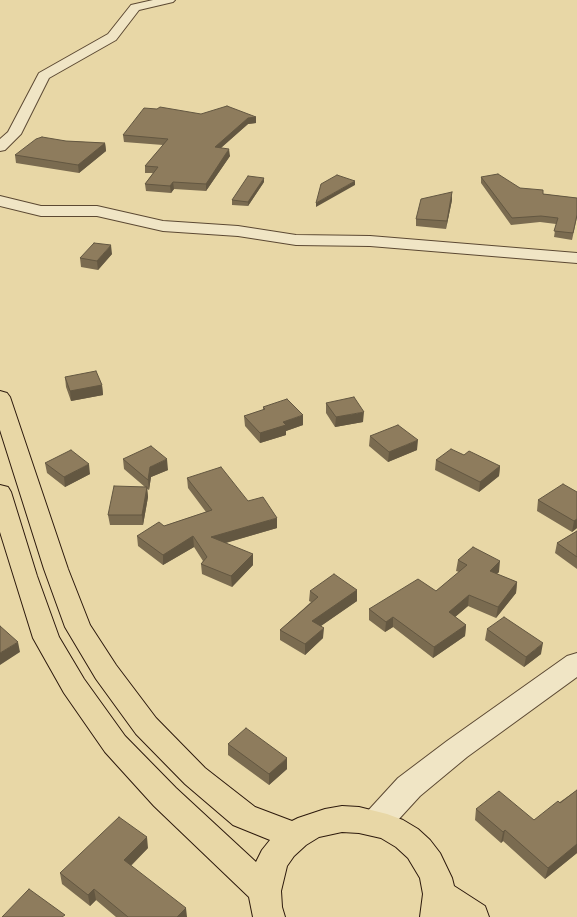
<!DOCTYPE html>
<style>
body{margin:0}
canvas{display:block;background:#e8d7a6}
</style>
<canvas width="577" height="917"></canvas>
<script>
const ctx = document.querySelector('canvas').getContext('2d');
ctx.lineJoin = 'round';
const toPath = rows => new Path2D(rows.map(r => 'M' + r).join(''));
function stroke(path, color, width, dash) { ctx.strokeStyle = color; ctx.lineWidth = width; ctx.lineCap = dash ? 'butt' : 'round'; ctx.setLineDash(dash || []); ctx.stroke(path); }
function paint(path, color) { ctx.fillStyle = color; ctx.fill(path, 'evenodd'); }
const minor = toPath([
 [153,0,175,0,173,2,139,10,116,40,49,78,21,134,5,150,0,151,0,139,8,132,39,73,108,34,131,5,153,0],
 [0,196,41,206,97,206,163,221,238,226,296,235,370,236,577,253,577,263,370,246,296,245,238,236,163,231,97,216,41,216,0,206,0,196],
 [577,653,577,677,467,757,420,796,387,832,376,836,365,832,361,823,365,814,398,778,447,741,567,656,577,653]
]);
const highway = toPath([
 [0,391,7,393,10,397,68,569,90,625,116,665,156,718,205,768,255,807,292,821,298,818,325,809,342,806,359,807,387,814,403,820,418,829,430,840,440,853,452,878,454,886,485,906,489,917,420,917,423,894,420,878,408,858,396,847,381,838,359,833,342,832,319,837,306,845,294,856,287,866,281,891,282,907,285,917,253,917,249,897,154,806,105,752,64,693,33,638,0,532,0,485,8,487,11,492,37,576,59,637,84,679,125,736,176,788,256,862,262,850,270,840,233,825,185,784,136,734,96,679,65,627,44,569,0,430,0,391]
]);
stroke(minor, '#5c4933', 2);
stroke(highway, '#2d1a0d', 2);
paint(minor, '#f0e5c5');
paint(highway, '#e8d7a6');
paint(toPath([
 [201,114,256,117,256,123,248,124,221,148,230,156,206,191,174,189,171,193,146,191,145,184,153,173,145,173,145,166,163,145,124,142,123,135],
 [66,141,105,143,106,151,79,173,16,163,15,155],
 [481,177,520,188,543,194,577,198,577,217,572,240,554,237,556,224,540,222,511,225,481,183],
 [264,182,248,206,232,205,232,200],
 [452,200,446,229,416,226,416,219],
 [112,254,98,270,81,267,80,258],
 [65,377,102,385,103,395,71,401,66,387],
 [326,403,363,422,335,427,326,413],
 [263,407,303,425,286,431,286,435,260,443,245,426,244,416,263,410],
 [370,436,417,450,388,462,369,446],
 [464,455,500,466,499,476,479,492,435,470,436,460],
 [123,459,168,470,151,477,149,490,147,489,148,497,143,525,110,525,108,515,145,487,124,469],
 [45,463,90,474,65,487,47,473],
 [187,478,248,501,277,528,226,543,253,565,232,587,202,574,201,564,203,561,194,547,163,565,138,546,137,536,164,526,206,512,188,488],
 [577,492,577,528,572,532,537,511,538,500],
 [577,531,577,569,555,553,557,543],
 [458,560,499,572,497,574,517,582,516,593,496,618,468,606,455,617,466,625,465,636,433,658,393,627,385,632,369,620,369,609,436,591,459,572,456,571],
 [357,590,357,601,321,626,323,638,305,655,280,640,280,630,311,602,309,601,310,591],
 [487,629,541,654,524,667,485,640],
 [228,744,287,769,269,785,228,755],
 [577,790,577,853,545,879,503,841,501,843,475,820,476,809,534,820],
 [148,848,131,866,187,917,116,917,96,900,90,906,62,884,60,873]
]), '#7a6b50');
paint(toPath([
 [256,117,256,123,248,124,215,153,215,147,248,118],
 [105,143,106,151,79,173,78,165],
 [229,149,230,156,206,191,206,184],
 [264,178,264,182,248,206,248,202],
 [355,181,355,185,316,207,316,203],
 [173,182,174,189,171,193,170,186],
 [452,192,452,200,446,229,447,221],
 [111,245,112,254,98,270,97,261],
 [102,385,103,395,71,401,70,391],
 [364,412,363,422,335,427,336,417],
 [303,415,303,425,286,431,286,435,260,443,260,433,283,422],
 [418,440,417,450,388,462,389,452],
 [167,459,168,470,151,477,149,490,148,480,150,467],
 [89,464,90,474,65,487,64,477],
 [500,466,499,476,479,492,480,482],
 [147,487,148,497,143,525,142,515],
 [277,518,277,528,211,547,211,537],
 [577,519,577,528,572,532,574,521],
 [193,536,194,547,163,565,163,555],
 [253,554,253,565,232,587,231,576],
 [500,561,499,572,488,581,490,571],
 [517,582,516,593,496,618,498,607],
 [357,590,357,601,312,632,312,621],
 [469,595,468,606,448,623,449,612],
 [393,617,393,627,385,632,386,622],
 [466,625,465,636,433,658,434,647],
 [324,628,323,638,305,655,305,644],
 [18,642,20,652,0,665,0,653],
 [543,643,541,654,524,667,526,657],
 [287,758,287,769,269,785,269,774],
 [505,830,503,841,501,843,503,832],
 [147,837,148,848,125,871,124,860],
 [577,844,577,853,545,879,548,868],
 [94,889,96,900,90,906,88,895],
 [186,908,187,917,177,917]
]), '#635741');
const building = toPath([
 [227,106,256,117,248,118,215,147,229,149,206,184,173,182,170,186,145,184,158,167,145,166,168,139,123,135,144,108,157,109,160,107,201,114,227,106],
 [42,137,66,141,105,143,78,165,15,155,36,139,42,137],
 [498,174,520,188,543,190,543,194,577,198,577,215,573,233,554,231,558,218,541,216,512,218,481,177,498,174],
 [337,175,355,181,316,203,321,184,337,175],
 [248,176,264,178,248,202,232,200,248,176],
 [452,192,447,221,416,219,421,199,452,192],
 [94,243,111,245,97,261,80,258,94,243],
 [96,371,102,385,70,391,65,377,96,371],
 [354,397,364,412,336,417,326,403,354,397],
 [287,399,303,415,283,422,286,425,260,433,244,416,265,409,263,407,287,399],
 [398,425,418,440,389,452,370,436,398,425],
 [151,446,167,459,150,467,148,480,123,459,151,446],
 [451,449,464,455,469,451,500,466,480,482,436,460,451,449],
 [71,450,89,464,64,477,45,463,71,450],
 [221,467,248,501,263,497,277,518,211,537,253,554,231,576,201,564,207,557,193,536,163,555,137,536,159,522,164,526,212,510,187,478,221,467],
 [563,484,577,492,577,519,574,521,538,500,563,484],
 [114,486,147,487,142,515,108,515,114,486],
 [577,531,577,557,557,543,577,531],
 [473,547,500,561,490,571,517,582,498,607,469,595,449,612,466,625,434,647,393,617,386,622,369,609,418,579,436,591,467,565,458,560,473,547],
 [334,574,357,590,312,621,324,628,305,644,280,630,318,597,310,591,334,574],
 [504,617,543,643,526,657,487,629,504,617],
 [0,626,18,642,0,653,0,626],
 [246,728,287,758,269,774,228,744,246,728],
 [577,790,577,844,548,868,505,830,503,832,476,809,499,791,534,820,558,801,560,803,577,790],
 [119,817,147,837,124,860,186,908,177,917,128,917,94,889,88,895,60,873,119,817],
 [29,889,65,915,62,917,2,917,29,889]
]);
paint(building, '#8e7c5d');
stroke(building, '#635741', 1);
</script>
